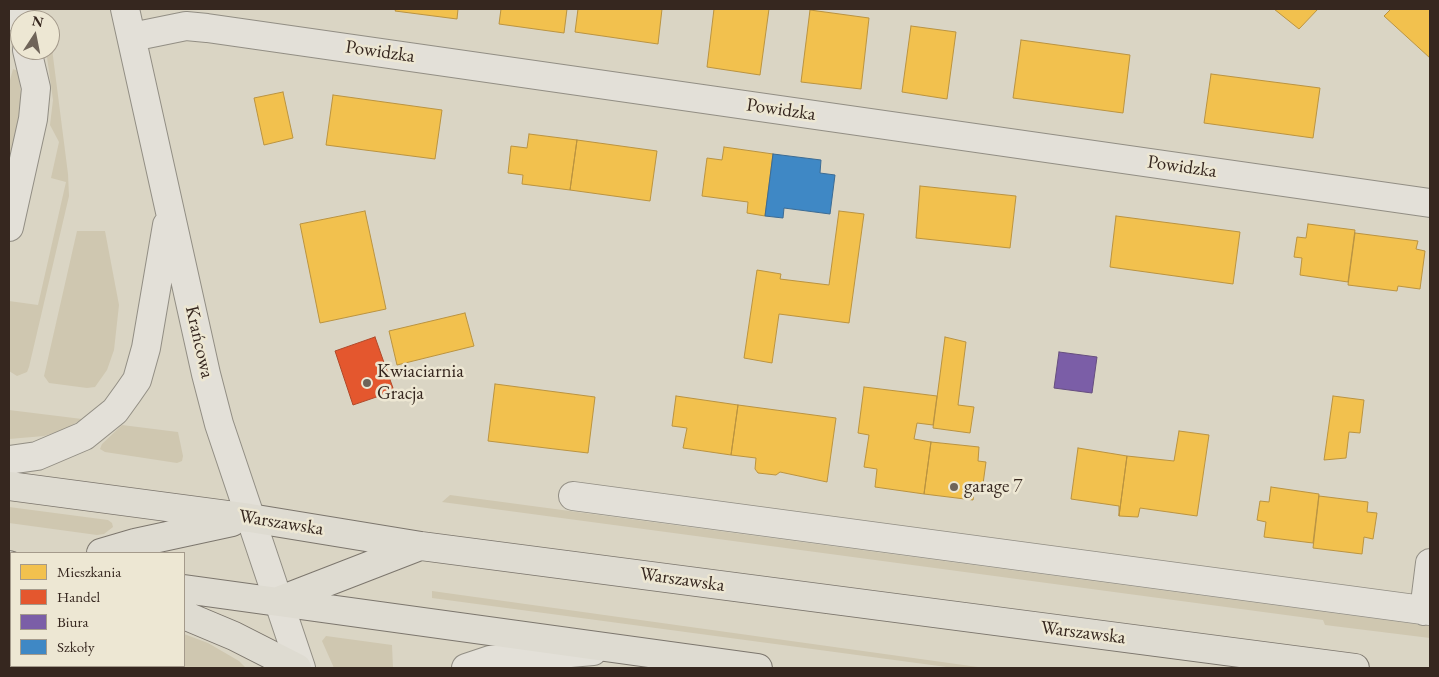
<!DOCTYPE html>
<meta charset="utf-8">
<style>
body{margin:0}
#map{position:relative;width:1439px;height:677px;overflow:hidden;background:#dad5c4;font-family:"EB Garamond",serif}
canvas{display:block}
.frame{position:absolute;inset:0;border:10px solid #36271f;pointer-events:none}
.legend{position:absolute;left:10px;top:552px;width:175px;height:115px;box-sizing:border-box;background:#ede7d3;border:1px solid #a49a8b;margin:0;padding:6px 9px;list-style:none;font-size:15px;color:#36271f}
.legend li{display:flex;align-items:center;gap:10px;height:25px}
.legend b{width:25px;border:1px solid #a49a8b}
.north{position:absolute;left:10px;top:10px;width:50px;height:50px;box-sizing:border-box;background:#ede7d3;border:1px solid #a49a8b;border-radius:50%;rotate:11deg;font-size:14px;font-weight:700;line-height:20px;text-align:center;color:#36271f}
.north::after{content:'';display:block;margin:auto;width:18px;height:22px;background:#6f6459;clip-path:polygon(50% 0,100% 100%,50% 72%,0 100%)}
</style>
<div id="map">
<canvas width="1439" height="677"></canvas>
<div class="frame"></div>
<ul class="legend">
<li><b style="height:14px;background:#f2c14e"></b>Mieszkania</li>
<li><b style="height:14px;background:#e4572e"></b>Handel</li>
<li><b style="height:14px;background:#7b5ea7"></b>Biura</li>
<li><b style="height:14px;background:#3f88c5"></b>Szkoły</li>
</ul>
<div class="north">N</div>
</div>
<script>
const ctx = document.querySelector('canvas').getContext('2d');
ctx.lineJoin = 'round';
function paint(path, color) { ctx.fillStyle = color; ctx.fill(path, 'evenodd'); }
const toPath = rows => new Path2D(rows.map(r => 'M' + r).join(''));
function stroke(path, color, width, dash) { ctx.strokeStyle = color; ctx.lineWidth = width; ctx.lineCap = dash ? 'butt' : 'round'; ctx.setLineDash(dash || []); ctx.stroke(path); }
function write(font, color, halo, rows, align = 'center') {
  ctx.font = font + ' "EB Garamond",serif'; ctx.lineWidth = 5; ctx.setLineDash([]); ctx.textBaseline = 'middle'; ctx.strokeStyle = halo; ctx.fillStyle = color; for (const [text, x, y, turn = 0] of rows) {
    ctx.save(); ctx.translate(x, y); ctx.rotate((+turn || 0) * Math.PI / 180); ctx.textAlign = isNaN(turn) ? turn : align; if (halo) ctx.strokeText(text, 0, 0); ctx.fillText(text, 0, 0); ctx.restore();
  }
}
paint(toPath([
 [50,33,68,174,69,196,29,367,27,372,17,376,9,371,9,301,38,305,66,182,51,178,59,142,50,125,53,100,46,50,50,50],
 [13,69,18,71,22,102,21,119,9,170,9,84],
 [77,231,105,231,119,305,114,350,107,370,95,387,87,388,49,383,44,376],
 [9,410,82,419,64,430,44,436,9,439],
 [122,425,178,432,183,456,182,461,177,463,105,452,100,449,102,444],
 [450,495,1430,626,1430,638,1325,625,1323,620,442,502],
 [9,507,108,520,112,523,113,527,104,534,97,535,9,523],
 [432,591,985,668,954,668,432,598],
 [9,606,11,606,11,666,184,666,184,634,208,643,239,661,246,668,20,668,9,665],
 [326,636,392,645,393,668,334,668,322,641]
]), '#cfc7b0');
const homes = toPath([
 [396,9,458,9,457,19,395,11,396,9],
 [501,9,567,9,564,33,499,24,501,9],
 [578,9,662,9,658,44,575,32,578,9],
 [714,9,769,9,760,75,707,67,714,9],
 [1274,9,1318,9,1299,29,1274,9],
 [1391,9,1430,9,1430,58,1384,16,1391,9],
 [810,10,869,18,861,89,801,82,810,10],
 [911,26,956,32,947,99,902,92,911,26],
 [1021,40,1130,55,1123,113,1013,98,1021,40],
 [1211,74,1320,88,1313,138,1204,123,1211,74],
 [283,92,293,138,264,145,254,98,283,92],
 [333,95,442,110,435,159,326,145,333,95],
 [529,134,577,140,570,190,522,184,523,175,508,173,511,146,527,148,529,134],
 [577,140,657,151,650,201,570,190,577,140],
 [724,147,773,154,765,216,747,213,748,202,702,196,707,158,722,160,724,147],
 [920,186,1016,196,1010,248,916,238,920,186],
 [365,211,386,309,320,323,300,224,365,211],
 [839,211,864,214,849,323,779,314,772,363,744,358,757,270,781,274,780,279,829,285,839,211],
 [1116,216,1240,232,1233,284,1110,267,1116,216],
 [1308,224,1355,230,1348,282,1300,275,1302,258,1294,257,1297,237,1306,238,1308,224],
 [1355,233,1418,241,1416,249,1425,251,1420,289,1398,286,1397,291,1348,285,1355,233],
 [465,313,474,346,397,365,389,331,465,313],
 [945,337,966,342,958,405,974,407,970,433,933,428,945,337],
 [495,384,595,397,588,453,488,441,495,384],
 [864,387,937,396,933,425,917,423,914,439,931,442,924,494,875,487,877,469,864,467,869,435,858,433,864,387],
 [676,396,738,405,731,455,683,448,687,428,672,426,676,396],
 [1333,396,1364,400,1360,433,1349,432,1346,458,1324,460,1333,396],
 [738,405,836,418,827,482,780,472,776,475,758,473,755,469,756,458,731,455,738,405],
 [1179,431,1209,435,1197,516,1140,508,1138,517,1119,516,1127,456,1174,461,1179,431],
 [931,442,979,447,978,461,986,462,983,484,975,483,973,500,924,494,931,442],
 [1078,448,1127,456,1119,516,1119,506,1071,499,1078,448],
 [1271,487,1319,494,1313,543,1264,537,1266,522,1257,520,1260,501,1269,502,1271,487],
 [1319,496,1368,502,1367,512,1377,513,1373,539,1364,537,1362,554,1313,548,1319,496]
]);
paint(homes, '#f2c14e');
stroke(homes, '#ba9340', 1);
const shops = toPath([
 [375,337,394,391,353,405,335,351,375,337]
]);
paint(shops, '#e4572e');
stroke(shops, '#b0492a', 1);
const offices = toPath([
 [1059,352,1097,357,1092,393,1054,388,1059,352]
]);
paint(offices, '#7b5ea7');
stroke(offices, '#664e7e', 1);
const schools = toPath([
 [773,154,821,160,820,173,835,175,830,214,784,208,783,218,765,216,773,154]
]);
paint(schools, '#3f88c5');
stroke(schools, '#3c6b93', 1);
const minor = toPath([
 [18,9,20,20],
 [125,9,206,374,219,424,301,668],
 [132,37,186,26,207,28,1430,203],
 [9,227,33,119,36,88,27,50],
 [9,460,37,456,84,436,115,411,128,393,137,380,146,348,167,225],
 [573,496,1430,611],
 [1424,611,1430,563],
 [466,668,490,660,593,651]
]);
const major = toPath([
 [9,486,250,518,421,546,1355,668],
 [101,553,135,543,232,522],
 [9,565,11,566],
 [184,589,758,668],
 [278,601,420,546],
 [184,615,234,636,297,668]
]);
stroke(minor, '#928e84', 30);
stroke(major, '#7c766d', 30);
stroke(minor, '#e3e0d8', 28);
stroke(major, '#dedbd1', 28);
for (const [x, y, r, color] of [
 [367,383,5,"#6f6459"],
 [954,487,5,"#6f6459"]
]) { const dot = new Path2D(); dot.arc(x, y, r, 0, 2 * Math.PI); ctx.fillStyle = color; ctx.fill(dot); stroke(dot, '#ede7d3', 2); }
write('19px', '#36271f', '#ede7d3', [
 ["Powidzka",380,52,8],
 ["Powidzka",781,110,8],
 ["Powidzka",1182,167,8],
 ["Krańcowa",199,342,77],
 ["Warszawska",281,523,9],
 ["Warszawska",682,580,8],
 ["Warszawska",1083,633,7]
]);
write('19px', '#36271f', '#ede7d3', [
 ["Kwiaciarnia",377,372],
 ["Gracja",377,394],
 ["garage 7",964,487]
], 'left');
</script>
